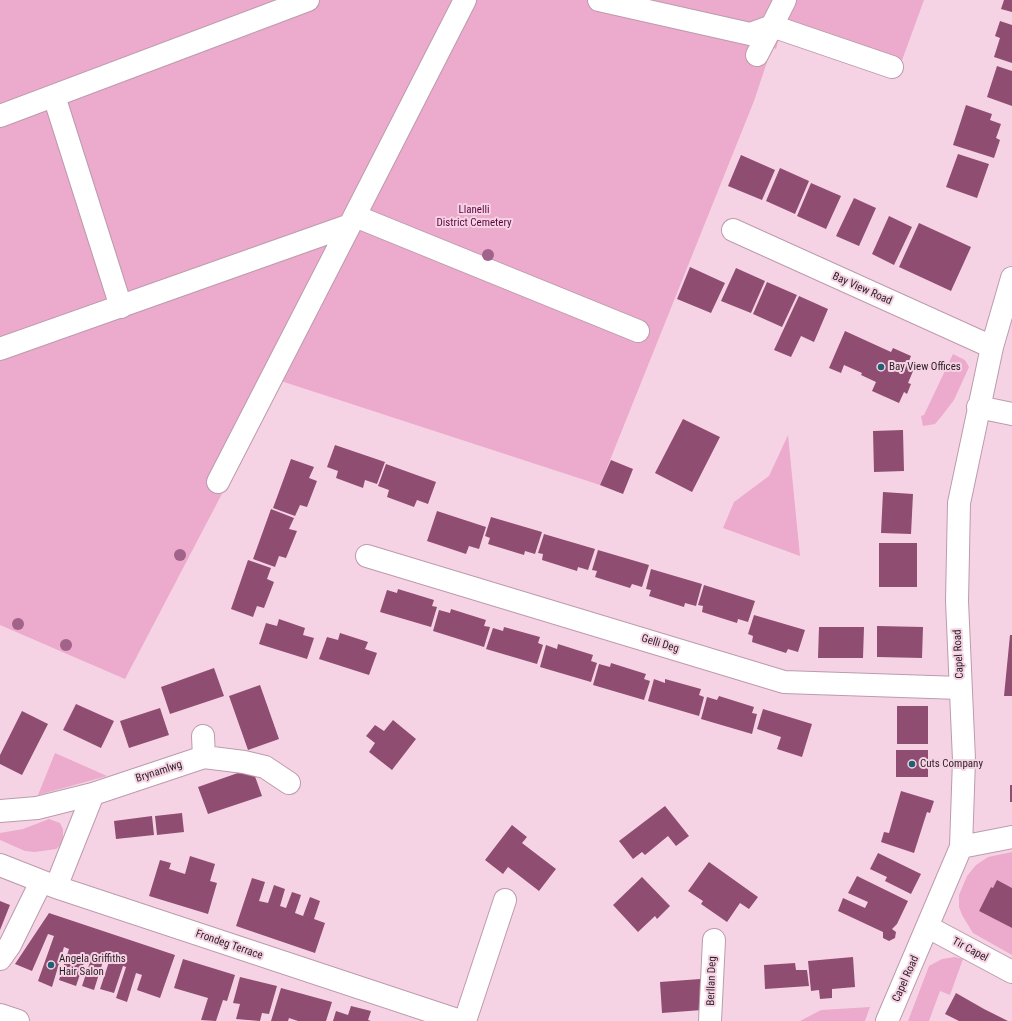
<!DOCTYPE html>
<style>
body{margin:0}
canvas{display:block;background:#f6d3e4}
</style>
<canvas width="1012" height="1021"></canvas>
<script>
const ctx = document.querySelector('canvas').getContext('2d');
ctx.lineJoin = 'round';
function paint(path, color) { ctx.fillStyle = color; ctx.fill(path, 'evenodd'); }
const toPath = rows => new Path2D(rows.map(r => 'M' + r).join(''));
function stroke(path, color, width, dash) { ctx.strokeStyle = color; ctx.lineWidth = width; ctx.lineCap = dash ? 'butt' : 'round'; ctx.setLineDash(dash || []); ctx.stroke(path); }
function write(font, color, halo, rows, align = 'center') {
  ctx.font = font + ' "Roboto Condensed",sans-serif'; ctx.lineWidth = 4; ctx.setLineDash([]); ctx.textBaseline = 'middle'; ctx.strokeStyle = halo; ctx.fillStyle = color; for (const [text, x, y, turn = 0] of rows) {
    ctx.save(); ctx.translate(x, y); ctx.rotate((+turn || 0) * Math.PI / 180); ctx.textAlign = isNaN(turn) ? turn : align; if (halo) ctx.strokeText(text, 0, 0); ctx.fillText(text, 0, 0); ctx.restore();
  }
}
paint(toPath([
 [0,0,924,0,897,74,780,35,776,49,772,47,754,101,600,485,281,381,125,679,0,625],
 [953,354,965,360,969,367,954,400,941,417,935,424,923,426,921,416,924,415],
 [788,435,800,556,723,528,734,502,769,476],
 [55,753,107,776,38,795],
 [49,819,60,823,63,829,63,843,56,849,35,852,25,851,0,840,0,833,23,829],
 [1012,852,1012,888,997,881,993,888,991,887,979,911,1012,928,1012,955,973,933,962,915,959,907,959,895,967,876,976,865,988,857],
 [955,957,963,959,950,995,940,991,929,1021,908,1021,929,966,942,959],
 [870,1007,865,1021,800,1021,821,1010]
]), '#ecaacc');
paint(toPath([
 [1004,0,1012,0,1012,12,1001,9],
 [1000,21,1012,25,1012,63,994,57,1000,38,995,36],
 [997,66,1012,71,1012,106,987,97],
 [966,105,992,114,990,120,1001,124,996,138,1000,140,994,158,953,145],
 [958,154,989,164,977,198,946,187],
 [741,155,775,170,762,200,728,186],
 [780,168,809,181,795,214,766,201],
 [811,183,841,196,826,229,797,216],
 [854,198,876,208,859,246,836,236],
 [889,216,912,227,894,265,872,254],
 [919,223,971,247,951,291,899,267],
 [690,267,725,283,711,313,677,299],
 [736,268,765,281,751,313,721,301],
 [767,282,797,295,782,327,753,314],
 [799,296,828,309,814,342,801,336,791,357,774,350],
 [845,331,891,352,893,348,911,356,909,361,916,364,908,383,911,384,907,394,904,392,899,403,872,391,876,382,861,375,862,373,844,365,841,373,829,368],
 [683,419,720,437,692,492,655,473],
 [903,430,904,471,874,472,873,431],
 [335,445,385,462,377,484,365,480,363,488,336,478,338,471,327,467],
 [291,459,314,467,309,478,317,481,307,507,300,505,295,516,273,508],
 [611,460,633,469,623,494,600,485],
 [386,464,436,482,428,504,417,500,414,507,387,497,389,490,378,486],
 [883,492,913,494,911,534,881,533],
 [271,509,294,518,289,529,297,531,286,558,279,556,275,567,253,559],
 [437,511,486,527,479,549,469,546,466,554,427,541],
 [491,517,542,532,535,554,525,551,524,555,488,544,490,538,485,536],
 [544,534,595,549,588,570,578,567,577,571,542,560,543,554,538,553],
 [879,543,917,543,917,587,879,587],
 [598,550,649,565,642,587,632,584,630,588,595,577,597,571,592,570],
 [248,560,271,568,267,579,274,582,264,608,257,606,253,617,231,609],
 [651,569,702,584,696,606,685,603,684,607,649,596,651,590,646,589],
 [704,585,755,601,748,622,738,619,737,623,702,612,703,606,698,605],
 [398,589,434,600,432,606,437,607,431,627,380,612,387,590,397,593],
 [451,609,486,620,484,626,490,627,484,647,433,631,439,610,450,613],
 [754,615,805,630,798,652,788,649,786,653,752,642,753,636,748,634],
 [279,619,305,628,303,635,314,638,307,659,259,644,266,623,277,626],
 [877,626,923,627,922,658,877,657],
 [504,627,540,637,538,643,543,645,537,664,486,649,493,628,503,631],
 [819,627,864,627,863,658,818,658],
 [340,633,368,642,365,649,377,653,369,675,319,659,327,637,338,640],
 [1010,635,1012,635,1012,696,1004,696],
 [558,644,593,655,591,661,597,663,591,682,540,667,546,645,557,649],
 [611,663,646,674,644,679,650,681,644,700,593,685,599,664,610,667],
 [214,668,224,696,170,714,161,687],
 [654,679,665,683,665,679,701,689,699,695,704,697,699,716,648,701],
 [260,685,279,739,248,750,229,696],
 [719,696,754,707,752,713,757,714,752,734,701,719,707,697,717,700],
 [76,704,114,721,101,748,63,730],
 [897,706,928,706,928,744,897,744],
 [160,708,169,735,129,748,120,721],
 [763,709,812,724,802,757,777,749,781,737,757,729],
 [22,711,48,724,22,775,0,764,0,755],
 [393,720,416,739,392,770,369,752,375,743,366,736,375,725,384,731],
 [896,750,928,750,928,777,896,777],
 [252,768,262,796,208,814,198,787],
 [1010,785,1012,785,1012,802,1010,802],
 [901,791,934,801,930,813,927,812,914,853,881,842,884,832,889,833],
 [665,806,689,836,676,846,668,836,645,855,642,852,633,859,619,841],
 [182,813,184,832,157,835,155,816],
 [152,816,154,835,116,839,114,821],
 [512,825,527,837,522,843,556,869,539,891,508,867,503,874,485,860],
 [878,853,921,874,911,894,885,881,887,877,870,869],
 [190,856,215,864,210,881,217,883,208,914,149,896,160,860,171,863,169,869,185,874],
 [709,862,758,897,749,909,740,903,727,922,701,904,703,901,688,891],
 [857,876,908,901,897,924,892,929,896,932,895,938,889,941,883,938,883,932,838,911,843,898,865,908,868,902,848,893],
 [642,877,670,906,657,919,655,916,638,932,613,905],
 [252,878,265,882,259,901,268,903,274,885,285,889,280,906,286,908,292,892,301,895,295,913,303,916,310,897,320,901,314,919,325,923,315,953,236,926],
 [997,880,1012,888,1012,928,979,911,991,887,993,888],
 [0,901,10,905,0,930],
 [49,913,175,955,160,998,137,990,142,975,136,973,127,1002,116,998,126,967,123,966,114,993,100,989,110,959,104,958,94,990,82,986,91,959,86,957,76,986,59,980,69,949,64,947,52,987,38,981,54,936,48,934,32,971,15,964],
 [853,957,855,987,832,989,832,998,820,999,819,990,811,991,808,961],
 [183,959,235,975,227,1001,223,1000,216,1021,201,1020,208,998,174,988],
 [795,963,796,970,807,970,809,986,765,989,764,965],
 [240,977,277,986,269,1014,262,1013,260,1021,236,1019,240,1004,233,1003],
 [700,979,702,1010,662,1013,660,982],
 [281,988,332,1002,326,1021,298,1021,289,1018,288,1021,271,1021],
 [956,993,984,1009,1008,1021,959,1021,945,1014],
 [351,1006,371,1011,368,1020,371,1021,333,1021,336,1011,348,1015]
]), '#8f4d71');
const minor = toPath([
 [599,0,750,34,772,26,785,0],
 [757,55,772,26,892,67],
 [54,96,121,307],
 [0,116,308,0],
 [355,216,638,331],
 [733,230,992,347],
 [0,349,350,225,465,0],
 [978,407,1012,414],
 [218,482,350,225],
 [367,556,784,682,960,688],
 [204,757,244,762,265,767,289,783],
 [0,811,37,808,93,794,204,757,203,736],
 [961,847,1012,837],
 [0,865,56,887,460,1021],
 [56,887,93,794],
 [928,927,1012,972],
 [0,959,10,945,41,882],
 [0,1015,18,1021],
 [465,1021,505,900],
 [710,1021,714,940],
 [887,1021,961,847,964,760,957,601,959,503,992,347,1012,278]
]);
stroke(minor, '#bc9bac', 24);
stroke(minor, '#fff', 22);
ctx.fillStyle = '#a2638a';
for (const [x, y] of [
 [488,255],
 [180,555],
 [18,624],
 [66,645]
]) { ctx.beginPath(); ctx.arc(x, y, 6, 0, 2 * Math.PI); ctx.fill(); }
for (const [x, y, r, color] of [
 [881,367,4,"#1e6174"],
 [912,764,4,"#1e6174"],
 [51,965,4,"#1e6174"]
]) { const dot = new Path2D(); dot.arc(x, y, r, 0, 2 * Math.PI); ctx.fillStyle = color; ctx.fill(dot); stroke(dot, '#f6d3e4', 1.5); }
write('11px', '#5e0740', '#f6d3e4', [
 ["Llanelli",474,210],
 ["District Cemetery",474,223]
]);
write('11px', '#2b1f25', '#f6d3e4', [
 ["Bay View Road",862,289,24],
 ["Gelli Deg",660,644,17],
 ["Capel Road",959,654,-93],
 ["Brynamlwg",159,772,-18],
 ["Frondeg Terrace",229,945,19],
 ["Tir Capel",970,950,28],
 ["Capel Road",906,979,-66],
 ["Berllan Deg",712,981,-88]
]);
write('11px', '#2b1f25', '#f6d3e4', [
 ["Bay View Offices",889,367],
 ["Cuts Company",920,764],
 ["Angela Griffiths",59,959],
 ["Hair Salon",59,972]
], 'left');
</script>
